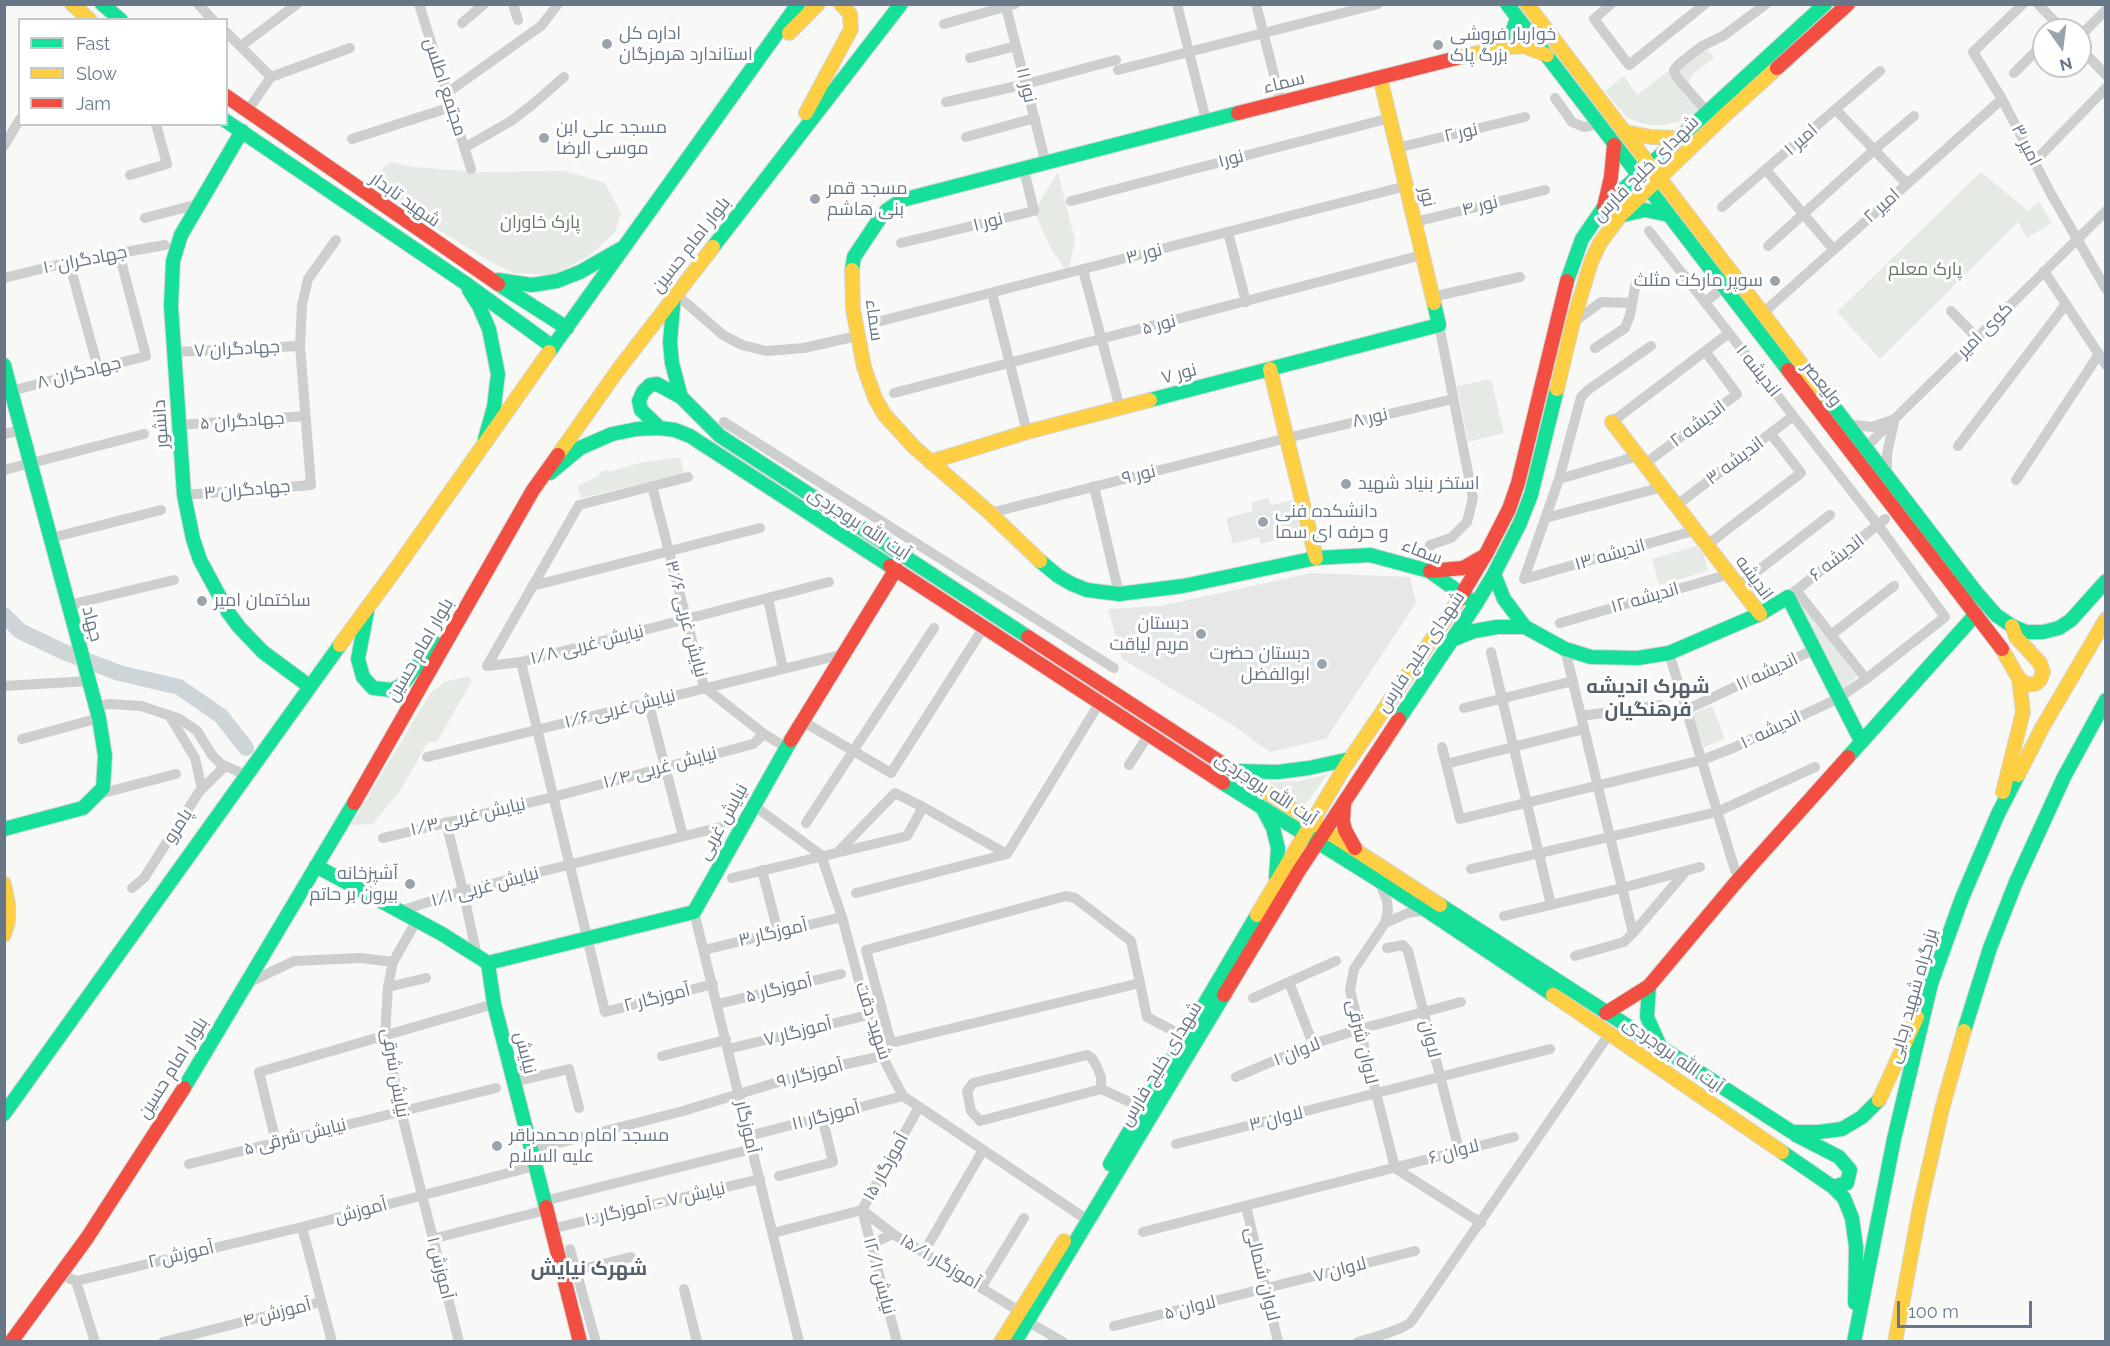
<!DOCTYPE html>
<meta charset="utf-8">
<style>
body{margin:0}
#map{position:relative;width:2110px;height:1346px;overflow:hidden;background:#f8f8f7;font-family:Raleway,sans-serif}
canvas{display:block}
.frame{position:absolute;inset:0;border:6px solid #687787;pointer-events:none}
.legend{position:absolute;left:18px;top:18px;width:210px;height:108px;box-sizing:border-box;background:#fff;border:2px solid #c3c9cf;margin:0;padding:8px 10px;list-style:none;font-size:18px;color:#687787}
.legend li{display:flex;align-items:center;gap:12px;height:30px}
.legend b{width:30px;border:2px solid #c3c9cf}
.north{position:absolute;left:2032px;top:18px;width:60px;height:60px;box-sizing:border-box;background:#fff;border:2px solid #c3c9cf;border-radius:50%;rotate:166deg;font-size:16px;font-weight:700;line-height:24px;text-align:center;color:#687787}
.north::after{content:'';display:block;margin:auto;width:21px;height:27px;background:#9aa4ae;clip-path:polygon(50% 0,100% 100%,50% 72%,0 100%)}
.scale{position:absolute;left:1897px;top:1301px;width:135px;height:27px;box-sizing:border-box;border:3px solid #687787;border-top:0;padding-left:8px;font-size:18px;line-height:21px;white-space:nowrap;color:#687787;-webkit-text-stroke:4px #fff;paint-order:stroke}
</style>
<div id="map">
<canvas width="2110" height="1346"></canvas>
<div class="frame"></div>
<ul class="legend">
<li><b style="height:8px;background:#16e098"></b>Fast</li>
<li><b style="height:8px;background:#ffcf43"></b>Slow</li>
<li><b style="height:8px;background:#f24e42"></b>Jam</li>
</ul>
<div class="north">N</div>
<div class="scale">100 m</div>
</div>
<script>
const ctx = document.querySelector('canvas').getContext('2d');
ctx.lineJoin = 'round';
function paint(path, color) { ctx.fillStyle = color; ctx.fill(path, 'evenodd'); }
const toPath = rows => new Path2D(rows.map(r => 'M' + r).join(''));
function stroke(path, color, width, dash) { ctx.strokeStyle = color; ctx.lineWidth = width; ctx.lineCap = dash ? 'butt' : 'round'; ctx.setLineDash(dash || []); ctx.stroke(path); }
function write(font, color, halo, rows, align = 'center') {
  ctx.font = font + ' Raleway,Cairo,sans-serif'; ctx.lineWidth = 6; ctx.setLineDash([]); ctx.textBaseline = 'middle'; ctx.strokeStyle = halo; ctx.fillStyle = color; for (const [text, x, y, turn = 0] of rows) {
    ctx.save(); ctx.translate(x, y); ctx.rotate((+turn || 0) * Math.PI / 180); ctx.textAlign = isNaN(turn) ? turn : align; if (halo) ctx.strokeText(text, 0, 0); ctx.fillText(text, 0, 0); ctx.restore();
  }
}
paint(toPath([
 [1268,498,1271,505,1292,500,1300,527,1279,532,1280,539,1261,544,1259,537,1233,544,1226,518,1253,511,1251,503],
 [1312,573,1410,577,1416,603,1326,739,1270,752,1231,724,1122,659,1108,609,1160,606]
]), '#e6e8e8');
paint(toPath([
 [1705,46,1714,58,1693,74,1688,83,1677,69],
 [1668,71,1700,107,1692,115,1681,121,1665,125,1651,125,1638,122,1627,118,1605,91,1624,76,1637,95],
 [391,162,414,167,475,172,565,171,605,183,621,213,615,232,588,257,552,275,513,273,487,260,364,183],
 [1058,172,1075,240,1068,274,1050,247,1034,211],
 [1981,172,2028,211,2039,201,2052,223,2027,238,2018,222,1880,359,1837,312],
 [1491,379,1504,433,1468,442,1457,386],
 [680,457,684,473,581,498,577,486,597,477,602,471,608,470,609,472,639,463],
 [1696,546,1703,553,1708,571,1659,585,1652,559],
 [1804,604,1857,677,1840,693,1799,607],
 [469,676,472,681,436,743,428,742,401,789,373,824,351,825,431,692,445,682],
 [1712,706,1725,739,1704,747,1691,714],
 [1328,774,1304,806,1269,782,1300,781]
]), '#e6eae4');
stroke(toPath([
 [4,615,20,631,64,652,119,673,179,687,221,716,246,748]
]), '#ced5d9', 16);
const fast = toPath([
 [102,4,121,20],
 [1507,4,1788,370],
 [1498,48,1513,30,1517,18],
 [226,121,465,283,553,347],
 [242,131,181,235,173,261,171,306,184,495,193,539,200,560,228,612,239,627,263,652,309,686],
 [1623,215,1645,210,1669,215],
 [713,247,901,4],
 [852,270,854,257,878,221,887,210,902,200,1238,113],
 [498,280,532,285,557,281,580,272,624,247],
 [1567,281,1582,239,1604,207,1825,4],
 [498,284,567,328],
 [469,290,479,306,489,329,498,374,494,407,485,439],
 [674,296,670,342,672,363,681,397,720,436,1028,637],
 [549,352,798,4],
 [4,365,99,718,105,756,103,788,83,808,4,829],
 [1825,395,1976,592,1996,615,2012,626,2026,632,2043,632,2059,628,2071,620,2106,581],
 [1150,400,1439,325,1434,303],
 [660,428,641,410,639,401,643,392,650,385,657,384,681,397],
 [550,473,580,448,612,434,637,429,660,428,675,430,690,436,890,566],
 [1040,561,1058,576,1072,584,1087,590,1119,594,1183,586,1316,558,1370,555,1429,571,1469,599],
 [1494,574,1504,599,1525,627,1565,649,1591,657,1638,658,1669,653,1760,614,1788,597,1861,741],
 [367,612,358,659,363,677,373,688,392,690,402,685,435,643],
 [1452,640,1474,631,1497,627,1525,627],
 [1399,719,1476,604,1494,574,1520,523,1531,495,1557,389],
 [1848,757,1976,614],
 [1234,771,1278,772,1309,768,1350,759],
 [1223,783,1426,910,1553,995],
 [1264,811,1273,828,1278,848,1276,877],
 [316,866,442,934,488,963,494,1004,546,1207],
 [1440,905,1792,1132,1819,1132,1842,1129,1862,1117,1879,1100],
 [488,963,694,912,791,740],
 [1649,986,1647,1017,1660,1046],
 [1964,1031,1990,948,2016,882,2064,777,2106,700],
 [184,1088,354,803],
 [4,1114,340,645],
 [1796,1135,1839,1157,1850,1170,1847,1183,1833,1187],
 [1782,1152,1833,1187,1844,1198,1852,1218,1856,1247,1855,1303],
 [1110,1164,1257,915],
 [1015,1342,1224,995],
 [1854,1342,1894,1139,1931,984,1962,898,1998,814,2018,775]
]);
const slow = toPath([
 [72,4,90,20],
 [1527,4,1825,395],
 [789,33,818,4],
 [1457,58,1498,48,1524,46,1547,55],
 [1380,77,1434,303],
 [806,113,851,29,850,14,841,4],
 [1625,132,1651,137,1678,138],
 [852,270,853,309,864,367,875,398,884,414,914,447,990,513,1040,561],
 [1270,369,1316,558],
 [1557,389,1573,322,1591,262,1600,243,1620,216,1724,116,1777,68],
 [1612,422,1760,614],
 [558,455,618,370,713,247],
 [930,462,1027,432,1150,400],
 [2012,626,2016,637,2040,663,2043,672,2040,680,2035,684,2026,684,2019,679],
 [340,645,398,566,549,352],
 [2002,649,2019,679,2023,712,2003,792],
 [2018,775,2042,728,2106,619],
 [1251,782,1440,905],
 [4,884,8,904,8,922,4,935],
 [1257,915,1344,768,1458,601],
 [1553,995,1782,1152],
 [1879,1100,1917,1017],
 [1001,1342,1064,1241],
 [1895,1342,1920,1207,1942,1109,1964,1031]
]);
const jam = toPath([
 [1777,68,1848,4],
 [226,96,498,284],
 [1238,113,1457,58],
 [1604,207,1611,177,1614,145],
 [1788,370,2002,649],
 [890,566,1223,783],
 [1430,571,1463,568,1484,556],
 [1458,601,1486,554,1509,509,1518,483,1567,281],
 [1028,637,1251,782],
 [791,740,896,569],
 [354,803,533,490,558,455],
 [1344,803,1343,821,1345,830,1355,848],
 [1224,995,1300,869,1399,719],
 [1606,1013,1649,986,1738,880,1848,757],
 [546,1207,580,1342],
 [11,1342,87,1238,184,1088]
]);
stroke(fast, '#d5d6d7', 16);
stroke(slow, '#d5d6d7', 16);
stroke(jam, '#d5d6d7', 16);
stroke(toPath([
 [198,4,213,20],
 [419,4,471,169],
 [513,4,518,20],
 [1177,4,1206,120],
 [1256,4,1281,102],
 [1611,4,1594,19,1629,65,1705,4],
 [2023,4,1973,52,2002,99,2050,192,2106,289],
 [2038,4,2063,30],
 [1006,7,1046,164],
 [462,23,484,4],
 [944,24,1015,4],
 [226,32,271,77,248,110],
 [2080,36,2106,10],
 [241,46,297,4],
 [2080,48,2106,75],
 [970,58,1016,46],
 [1118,70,1378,4],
 [2014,73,2044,43],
 [271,77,350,48],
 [447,93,541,26,558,4],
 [1555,98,1572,122,1584,127,1598,124],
 [946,102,1026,84,1116,60],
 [1836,110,1907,184],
 [1707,112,1676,76,1674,70,1678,65,1702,46,1723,36,1766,4],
 [966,137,1035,118],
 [352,139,451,107],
 [4,146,20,119],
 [464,148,511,121,532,105,564,77],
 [1397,148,1525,117],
 [2035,161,2106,88],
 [1766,170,1834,250],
 [130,175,167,164,156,124],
 [1071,201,1390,118],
 [1722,207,1880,71],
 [145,218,198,204],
 [1415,222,1545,190],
 [1649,231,1729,333],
 [1228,232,1246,302],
 [901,243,1034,211,1024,170],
 [1768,246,1874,150,1914,116],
 [69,262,98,368],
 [1083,270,1120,408],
 [2044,271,2106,365],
 [4,278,69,262,165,245],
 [992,293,1027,432],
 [676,294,723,335,742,345,766,351,804,348,857,336],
 [1432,297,1520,277],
 [1705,302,1724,287],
 [1951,311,1977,338],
 [1763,313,2002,99],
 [881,321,1406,186],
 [1574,322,1601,302,1632,303],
 [1595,348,1625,328,1630,315,1636,282],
 [174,352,300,346],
 [11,391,146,356,119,253],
 [894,393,1422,255],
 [724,422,1114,668],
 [1846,424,1872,427,1892,420],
 [179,425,305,416],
 [4,434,22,430],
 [1958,446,2066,304],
 [1865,448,2106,211],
 [1645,464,1737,394,1705,351],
 [4,470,144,434],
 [1887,475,1887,454,1894,422],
 [1559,479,1638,456],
 [2016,480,2099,354],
 [652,486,704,687,764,734,787,748],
 [1094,486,1119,594],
 [184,495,311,485,300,346,302,305,308,279,336,240],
 [1677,505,1793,416],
 [990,513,1287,438,1453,399],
 [1545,518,1663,487],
 [51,538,161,510],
 [1707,545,1801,473,1771,434],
 [1421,568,1430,545,1451,538,1467,522,1473,498,1439,325],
 [1524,579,1559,479,1581,397,1588,390,1651,346],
 [1524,579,1696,530],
 [532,586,760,528],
 [1738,586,1830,515],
 [1796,590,1866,679],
 [1788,597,1885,519],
 [768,599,783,669],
 [69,605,174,580],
 [1560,623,1730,574],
 [1831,635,1894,586],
 [1565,649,1633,933],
 [1491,652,1551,905],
 [1669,653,1735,870],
 [521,662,605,1012,713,984],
 [487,666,521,662,829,582],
 [487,666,579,505,688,477],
 [4,686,89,681],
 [648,701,683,836],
 [96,707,108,704,141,706,180,719,197,731,212,755,221,764,246,775],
 [1464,708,1573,681],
 [1686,710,1815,649],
 [169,715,195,758,202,789],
 [1581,716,1660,705],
 [802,721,891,773,984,627],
 [22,739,99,718],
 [1442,747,1460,819,1702,760,1733,748,1839,698,1866,679,1945,617,1878,525,1729,333,1612,422],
 [427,757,844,654],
 [1446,764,1584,729],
 [1129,765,1149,734],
 [99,794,176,774],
 [753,805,821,855,842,917,868,1015,882,1056,903,1096,1080,1215],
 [446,822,463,891,477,956],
 [806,823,934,628],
 [383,838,553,797,753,744,764,734],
 [838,852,895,793,923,807],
 [1471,869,1717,812,1815,767],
 [762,870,778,932],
 [732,878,907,836,923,807,1007,854],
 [1379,881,1387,901,1388,911,1385,923,1354,969,1350,990,1395,1168,1481,1223],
 [132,888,144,878,199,792,225,766],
 [856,893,1007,854,1100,702],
 [400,911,463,891,721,827],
 [694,912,799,1342],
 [1504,916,1622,888,1700,867],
 [417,920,393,962,388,987,385,1034,401,1111,459,1342],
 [1385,923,1408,913,1426,910],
 [1387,948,1403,945,1408,951,1459,1150],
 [704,950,842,917],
 [1575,956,1624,942,1633,933,1686,871],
 [1289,982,1313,1044],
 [248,983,294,961,361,958,393,962],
 [1140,983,891,1043,866,950,1066,896,1075,898,1131,941,1140,983,1147,1017,1185,1037],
 [388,987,426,978],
 [1253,998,1336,961],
 [718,1004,841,974],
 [728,1049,868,1015],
 [662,1056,726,1040],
 [1236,1077,1313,1044,1360,1029,1461,1002],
 [514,1082,569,1069,579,1108],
 [1101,1089,1101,1077,1097,1067,1092,1058,1087,1055,973,1083,967,1091,971,1111,980,1121,1101,1089,1143,1108],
 [749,1136,903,1096],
 [276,1142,259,1072,494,1004],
 [1176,1144,1550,1049],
 [531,1150,683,1111,811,1072,882,1056],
 [189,1164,496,1088],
 [779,1176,833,1162,822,1117],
 [544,1201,752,1149],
 [1246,1206,1278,1342],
 [862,1210,893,1234,1019,1311],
 [862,1210,897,1342],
 [302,1227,332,1342],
 [551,1229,760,1179],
 [1143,1232,1514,1137],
 [773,1233,862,1210,919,1107],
 [432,1239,546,1210],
 [871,1244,893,1234],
 [570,1249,596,1342],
 [924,1252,983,1150],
 [570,1272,631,1257],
 [61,1275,76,1281,302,1227,535,1166],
 [76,1281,95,1342],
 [981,1288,1024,1218],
 [684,1289,697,1342],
 [1027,1321,1063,1342],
 [1114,1326,1415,1251],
 [163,1342,321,1302],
 [1358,1342,1385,1334,1401,1328,1410,1323,1416,1315,1610,1033]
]), '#cdcece', 10);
stroke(fast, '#16e098', 14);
stroke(slow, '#ffcf43', 14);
stroke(jam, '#f24e42', 14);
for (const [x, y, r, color] of [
 [607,44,6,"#9aa4ae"],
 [1438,45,6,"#9aa4ae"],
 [544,138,6,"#9aa4ae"],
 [815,199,6,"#9aa4ae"],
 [1775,281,6,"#9aa4ae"],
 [1346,484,6,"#9aa4ae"],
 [1263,522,6,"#9aa4ae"],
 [202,601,6,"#9aa4ae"],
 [1201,634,6,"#9aa4ae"],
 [1322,664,6,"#9aa4ae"],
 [410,884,6,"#9aa4ae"],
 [497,1146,6,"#9aa4ae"]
]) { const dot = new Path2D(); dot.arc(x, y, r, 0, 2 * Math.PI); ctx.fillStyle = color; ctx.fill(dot); stroke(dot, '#fff', 2); }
write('18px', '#687787', '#fff', [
 ["اداره کل",619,34],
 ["استاندارد هرمزگان",619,55],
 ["خواربار فروشی",1450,35],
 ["بزرگ پاک",1450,56],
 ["مسجد علی ابن",556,128],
 ["موسی الرضا",556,149],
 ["مسجد قمر",827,189],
 ["بنی هاشم",827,210],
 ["سوپر مارکت مثلث",1763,281,"right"],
 ["استخر بنیاد شهید",1358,484],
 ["دانشکده فنی",1275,512],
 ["و حرفه ای سما",1275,533],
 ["ساختمان امیر",214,601],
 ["دبستان",1189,624,"right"],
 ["مریم لیاقت",1189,645,"right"],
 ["دبستان حضرت",1310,654,"right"],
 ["ابوالفضل",1310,675,"right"],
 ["آشپزخانه",398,874,"right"],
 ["بیرون بر حاتم",398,895,"right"],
 ["مسجد امام محمدباقر",509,1136],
 ["علیه السلام",509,1157]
], 'left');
write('18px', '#687787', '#fff', [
 ["سماء",1284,83,-14],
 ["نور ۱۱",1026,85,76],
 ["مجتمع اطلس",445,87,72],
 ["نور ۲",1461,133,-13],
 ["امیر ۱",1801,140,-41],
 ["امیر ۳",2026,145,63],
 ["نور۱",1231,159,-15],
 ["شهدای خلیج فارس",1646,169,-45],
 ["نور",1427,197,77],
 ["شهید تابدار",405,200,35],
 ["نور ۴",1480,206,-14],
 ["امیر ۲",1882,206,-42],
 ["نور ۱",988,222,-14],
 ["بلوار امام حسین",691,245,-52],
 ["نور ۳",1144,254,-15],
 ["جهادگران ۱۰",85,260,-11],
 ["سماء",874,320,82],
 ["نور ۵",1159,325,-15],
 ["کوی امیر",1985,330,-45],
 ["جهادگران ۷",237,349,-3],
 ["اندیشه ۱",1758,371,52],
 ["جهادگران ۸",79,373,-14],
 ["نور ۷",1179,374,-15],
 ["ولیعصر",1822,384,52],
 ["نور ۸",1370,418,-13],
 ["جهادگران ۵",242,421,-4],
 ["دانشور",161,424,-94],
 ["اندیشه ۲",1698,424,-37],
 ["اندیشه ۳",1735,461,-37],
 ["نور ۹",1139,475,-14],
 ["جهادگران ۳",247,490,-5],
 ["آیت الله بروجردی",859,524,33],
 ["سماء",1422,552,21],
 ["اندیشه ۱۳",1610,555,-16],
 ["اندیشه ۶",1837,558,-38],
 ["اندیشه",1754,578,54],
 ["اندیشه ۱۲",1645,598,-16],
 ["نیایش غربی ۳/۶",686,619,75],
 ["جهاد",92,624,75],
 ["نیایش غربی ۱/۸",587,645,-14],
 ["بلوار امام حسین",420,650,-60],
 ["شهدای خلیج فارس",1421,652,-56],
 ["اندیشه ۱۱",1767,672,-25],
 ["نیایش غربی ۱/۶",620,709,-14],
 ["اندیشه ۱۰",1771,730,-26],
 ["نیایش غربی ۱/۴",660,768,-15],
 ["آیت الله بروجردی",1266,789,33],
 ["نیایش غربی ۱/۳",468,817,-13],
 ["نیایش غربی",723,822,-61],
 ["پامرو",178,826,-57],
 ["نیایش غربی ۱/۱",485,887,-15],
 ["آموزگار ۳",773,933,-13],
 ["آموزگار ۵",779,989,-14],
 ["بزرگراه شهید رجایی",1913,996,-74],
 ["آموزگار ۲",657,998,-14],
 ["شهید دقت",873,1021,72],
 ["آموزگار ۷",798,1032,-14],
 ["لاوان",1430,1039,76],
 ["لاوان شرقی",1362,1042,77],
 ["لاوان ۱",1297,1052,-22],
 ["نیایش",525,1053,76],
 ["آیت الله بروجردی",1673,1055,35],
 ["شهدای خلیج فارس",1161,1064,-59],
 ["بلوار امام حسین",173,1068,-58],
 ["نیایش شرقی",395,1073,80],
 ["آموزگار ۹",810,1074,-15],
 ["آموزگار ۱۱",826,1116,-14],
 ["لاوان ۳",1276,1119,-14],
 ["آموزگار",747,1127,77],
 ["نیایش شرقی ۵",295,1137,-14],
 ["لاوان ۶",1454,1152,-15],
 ["آموزگار ۱۵",886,1167,-61],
 ["نیایش ۷ - آموزگار ۱۰",655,1204,-13],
 ["آموزش",361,1211,-15],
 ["آموزش ۲",181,1255,-13],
 ["آموزگار ۱۵/۱",940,1262,31],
 ["آموزش ۱",440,1268,76],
 ["لاوان ۷",1340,1270,-15],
 ["لاوان شمالی",1262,1274,76],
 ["نیایش ۱۲/۱",879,1276,75],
 ["لاوان ۵",1190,1308,-14],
 ["آموزش ۴",277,1313,-14]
]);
write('18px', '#667963', '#fff', [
 ["پارک خاوران",540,223],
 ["پارک معلم",1925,270]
]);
write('bold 20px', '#56606c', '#fff', [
 ["شهرک اندیشه",1648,687],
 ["فرهنگیان",1648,710],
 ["شهرک نیایش",589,1269]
]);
</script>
